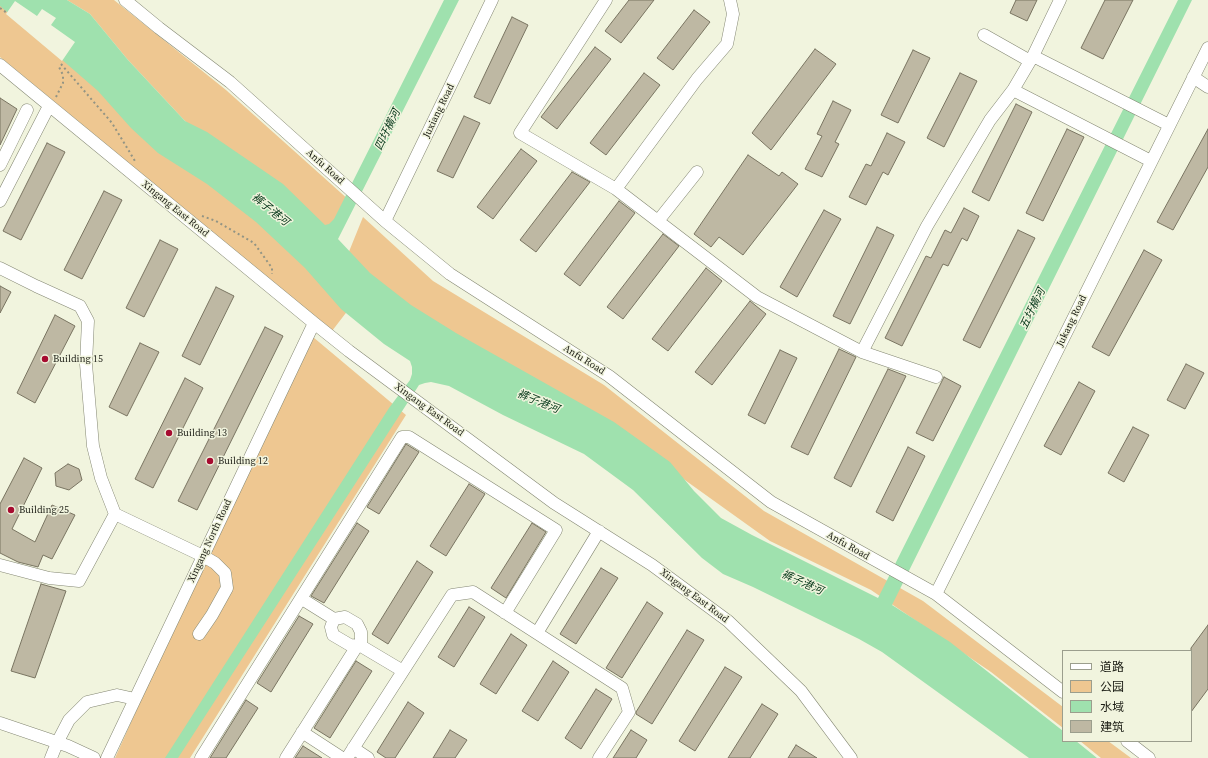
<!DOCTYPE html>
<meta charset="utf-8">
<style>
body{margin:0}
#map{position:relative;width:1208px;height:758px;overflow:hidden;background:#f1f4de;font-family:"Source Serif 4","Noto Sans SC",serif}
canvas{display:block}
.legend{position:absolute;left:1062px;top:650px;width:130px;height:92px;box-sizing:border-box;background:#f1f4de;border:1px solid #9b9e8d;margin:0;padding:5px 7px;list-style:none;font-size:12px;color:#1b1c14}
.legend li{display:flex;align-items:center;gap:8px;height:20px}
.legend b{width:20px;border:1px solid #9b9e8d}
</style>
<div id="map">
<canvas width="1208" height="758"></canvas>
<ul class="legend">
<li><b style="height:5px;background:#fff"></b>道路</li>
<li><b style="height:11px;background:#eec791"></b>公园</li>
<li><b style="height:11px;background:#9fe1ae"></b>水域</li>
<li><b style="height:11px;background:#beb8a3"></b>建筑</li>
</ul>
</div>
<script>
const ctx = document.querySelector('canvas').getContext('2d');
ctx.lineJoin = 'round';
function paint(path, color) { ctx.fillStyle = color; ctx.fill(path, 'evenodd'); }
const toPath = rows => new Path2D(rows.map(r => 'M' + r).join(''));
function stroke(path, color, width, dash) { ctx.strokeStyle = color; ctx.lineWidth = width; ctx.lineCap = dash ? 'butt' : 'round'; ctx.setLineDash(dash || []); ctx.stroke(path); }
function write(font, color, halo, rows, align = 'center') {
  ctx.font = font + ' "Source Serif 4","Noto Sans SC",serif'; ctx.lineWidth = 3; ctx.setLineDash([]); ctx.textBaseline = 'middle'; ctx.strokeStyle = halo; ctx.fillStyle = color; for (const [text, x, y, turn = 0] of rows) {
    ctx.save(); ctx.translate(x, y); ctx.rotate((+turn || 0) * Math.PI / 180); ctx.textAlign = isNaN(turn) ? turn : align; if (halo) ctx.strokeText(text, 0, 0); ctx.fillText(text, 0, 0); ctx.restore();
  }
}
paint(toPath([
 [0,0,250,208,352,305,332,331,0,57],
 [67,0,114,0,226,90,350,201,328,241,185,121,128,60,90,14],
 [363,217,433,281,604,385,764,511,923,601,1063,707,1063,728,991,672,871,590,770,541,643,450,442,339,346,259],
 [313,337,406,415,190,758,115,758,200,569],
 [1080,741,1108,741,1131,758,1101,758]
]), '#eec791');
paint(toPath([
 [0,0,67,0,90,14,128,60,185,121,207,132,283,184,325,225,329,224,334,219,444,0,459,0,338,239,370,273,411,305,456,333,614,422,670,462,694,491,721,518,752,535,878,598,1178,0,1192,0,892,605,950,642,1063,731,1063,741,1076,741,1097,758,1029,758,882,652,859,639,753,587,723,574,702,558,633,490,584,454,503,415,449,386,431,382,425,383,419,385,178,758,165,758,389,408,410,380,412,374,412,367,410,361,384,344,341,309,305,268,256,222,207,184,158,153,131,128,98,91,0,6]
]), '#9fe1ae');
paint(toPath([
 [15,1,37,16,42,9,56,18,51,25,75,42,62,61,6,14]
]), '#f1f4de');
const building = toPath([
 [629,0,654,0,621,43,605,31,629,0],
 [1016,0,1037,0,1027,21,1010,13,1016,0],
 [1105,0,1133,0,1103,59,1081,48,1105,0],
 [694,10,710,22,673,70,657,58,694,10],
 [512,17,528,25,490,104,474,97,512,17],
 [595,47,611,59,557,129,541,117,595,47],
 [815,49,836,64,771,150,752,133,815,49],
 [913,50,930,58,898,123,881,115,913,50],
 [644,73,660,85,606,155,590,143,644,73],
 [960,73,977,81,944,147,927,138,960,73],
 [0,98,17,109,0,145,0,98],
 [833,101,851,110,835,142,839,144,822,177,805,169,822,136,817,134,833,101],
 [1016,104,1032,112,989,201,972,192,1016,104],
 [464,116,480,123,453,178,437,171,464,116],
 [1067,129,1084,137,1043,221,1026,213,1067,129],
 [1208,129,1208,167,1173,230,1157,222,1208,129],
 [887,133,905,142,888,175,883,172,866,205,849,197,866,164,871,166,887,133],
 [47,143,65,152,21,240,3,231,47,143],
 [521,149,537,161,493,219,477,207,521,149],
 [748,155,779,176,782,172,798,184,743,255,719,237,711,247,694,234,748,155],
 [572,172,590,182,536,252,520,240,572,172],
 [104,191,122,200,82,279,64,270,104,191],
 [619,201,635,213,580,286,564,274,619,201],
 [964,208,979,216,967,241,962,238,948,266,943,264,902,346,885,338,926,256,931,258,945,230,951,233,964,208],
 [824,210,841,219,797,297,780,287,824,210],
 [877,227,894,235,850,324,833,316,877,227],
 [1018,230,1035,238,980,348,963,340,1018,230],
 [663,234,679,246,623,319,607,307,663,234],
 [160,240,178,249,144,317,126,308,160,240],
 [1144,250,1162,260,1109,356,1092,347,1144,250],
 [706,268,722,281,668,351,652,339,706,268],
 [0,286,11,292,0,313,0,286],
 [216,287,234,296,200,365,182,356,216,287],
 [750,301,766,314,712,385,695,372,750,301],
 [55,315,75,326,35,403,17,393,55,315],
 [265,327,283,336,197,510,178,501,265,327],
 [140,343,159,352,127,416,109,407,140,343],
 [839,349,856,357,808,455,791,447,839,349],
 [780,350,797,358,765,424,748,415,780,350],
 [1186,364,1204,373,1185,409,1167,400,1186,364],
 [888,369,906,376,851,487,834,478,888,369],
 [944,377,961,386,933,441,916,433,944,377],
 [185,378,203,388,153,488,135,479,185,378],
 [1079,382,1095,391,1061,455,1044,446,1079,382],
 [1133,427,1149,435,1124,482,1108,473,1133,427],
 [406,444,419,452,379,514,367,507,406,444],
 [908,447,925,456,893,521,876,512,908,447],
 [24,458,42,468,12,529,35,542,52,505,75,515,52,559,43,555,38,567,18,562,0,553,0,504,24,458],
 [68,464,79,469,82,480,69,490,56,486,55,473,68,464],
 [469,484,485,494,446,556,430,546,469,484],
 [357,523,369,531,324,603,311,596,357,523],
 [532,523,546,532,506,598,491,588,532,523],
 [417,561,433,572,388,644,372,634,417,561],
 [601,568,618,578,576,644,560,634,601,568],
 [41,584,66,591,35,678,11,671,41,584],
 [647,602,663,613,622,678,606,668,647,602],
 [469,607,485,617,454,667,438,657,469,607],
 [299,616,313,624,271,692,257,683,299,616],
 [1208,625,1208,689,1191,712,1191,648,1208,625],
 [687,630,704,640,652,724,636,714,636,712,687,630],
 [511,634,527,645,496,694,480,684,511,634],
 [356,661,372,671,330,738,314,728,356,661],
 [553,661,569,672,538,721,522,711,553,661],
 [725,667,742,677,695,751,679,741,725,667],
 [596,689,612,699,581,749,565,738,596,689],
 [246,700,258,708,226,758,210,758,246,700],
 [408,702,424,713,395,758,386,758,377,752,408,702],
 [762,704,778,714,750,758,728,758,762,704],
 [450,730,467,740,455,758,433,758,450,730],
 [631,730,647,740,636,758,613,758,631,730],
 [796,745,817,758,788,758,796,745],
 [303,746,322,758,295,758,303,746]
]);
paint(building, '#beb8a3');
stroke(building, '#797461', 1);
const minor = toPath([
 [125,0,159,28,230,82,385,221,450,274,609,376,771,502,936,594,1063,692],
 [606,0,520,133,616,189,757,297,862,352,936,377],
 [984,35,1030,61],
 [1033,56,1169,125],
 [0,65,314,323,349,351,554,503,652,565,728,621,801,691,851,758],
 [1193,77,1208,87],
 [1013,90,1151,161],
 [0,165,27,110],
 [616,189,697,79,727,44,733,14,730,0],
 [0,201,49,106],
 [385,221,492,0],
 [658,221,697,172],
 [0,268,36,286,80,306,88,321,86,364,93,446,101,478,115,514,203,556,215,563,225,573,227,588,212,615,199,634],
 [862,352,927,226,990,120,1013,90,1033,56,1060,0],
 [0,565,49,578,79,581,115,514],
 [936,594,1208,48],
 [302,599,334,619,345,617,357,624,361,632,361,646,350,645,333,635,331,627,334,619],
 [537,633,599,531],
 [361,646,403,671],
 [0,723,68,746,94,758],
 [302,732,342,758],
 [1127,741,1149,758],
 [353,748,368,758],
 [51,758,57,743,69,720,87,702,117,695,135,699],
 [107,758,314,323],
 [201,758,402,437,409,437,556,530,505,613],
 [286,758,357,646],
 [347,758,452,595,473,592,622,688,629,712,599,758]
]);
stroke(minor, '#838672', 13);
stroke(toPath([
 [0,8,7,13],
 [61,64,112,123,135,161],
 [56,97,63,83,63,75,59,67],
 [202,216,216,221,254,243,272,268,272,274]
]), '#929484', 2, [2, 3]);
stroke(minor, '#fff', 12);
for (const [x, y, r, color] of [
 [45,359,4,"#a60b30"],
 [169,433,4,"#a60b30"],
 [210,461,4,"#a60b30"],
 [11,510,4,"#a60b30"]
]) { const dot = new Path2D(); dot.arc(x, y, r, 0, 2 * Math.PI); ctx.fillStyle = color; ctx.fill(dot); stroke(dot, '#f1f4de', 1.5); }
write('10px', '#1b1c14', '#f1f4de', [
 ["Juxiang Road",439,111,-64],
 ["Anfu Road",325,167,42],
 ["Xingang East Road",175,209,39],
 ["Jukang Road",1072,321,-64],
 ["Anfu Road",584,360,32],
 ["Xingang East Road",429,410,36],
 ["Xingang North Road",210,541,-65],
 ["Anfu Road",848,546,29],
 ["Xingang East Road",694,596,37]
]);
write('10px', '#1b1c14', '#f1f4de', [
 ["Building 15",53,359],
 ["Building 13",177,433],
 ["Building 12",218,461],
 ["Building 25",19,510]
], 'left');
write('italic 11px', '#043718', '#f1f4de', [
 ["四圩横河",388,130,-64],
 ["裤子港河",270,210,39],
 ["五圩横河",1033,309,-64],
 ["裤子港河",538,402,22],
 ["裤子港河",802,583,24]
]);
</script>
